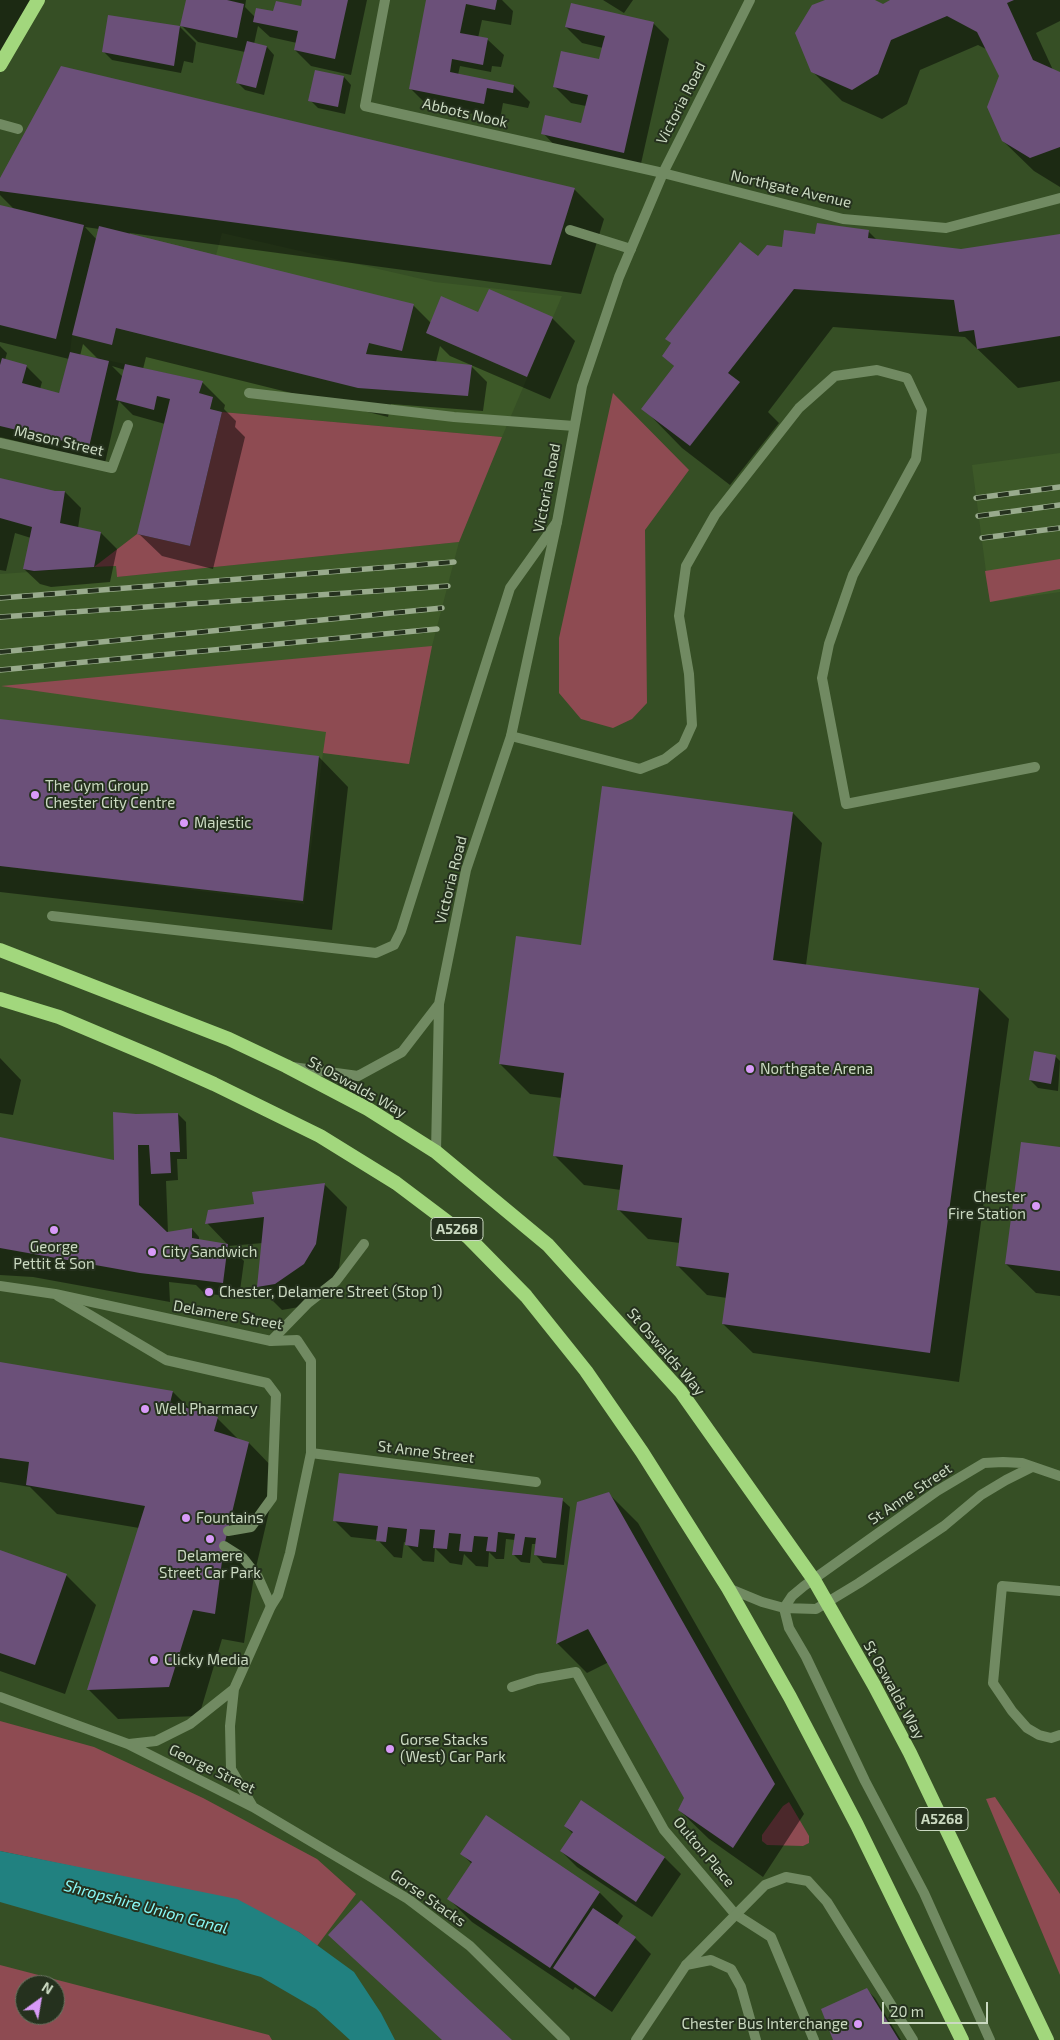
<!DOCTYPE html>
<style>
body{margin:0}
#map{position:relative;width:1060px;height:2040px;overflow:hidden;background:#364f25;font-family:"Exo 2",sans-serif}
canvas{display:block}
.north{position:absolute;left:15px;top:1975px;width:50px;height:50px;box-sizing:border-box;background:#25311e;border:1px solid #67745f;border-radius:50%;rotate:32deg;font-size:14px;font-weight:700;line-height:20px;text-align:center;color:#cad9c1}
.north::after{content:'';display:block;margin:auto;width:18px;height:22px;background:#d89af8;clip-path:polygon(50% 0,100% 100%,50% 72%,0 100%)}
.scale{position:absolute;left:882px;top:2002px;width:106px;height:22px;box-sizing:border-box;border:2px solid #cad9c1;border-top:0;padding-left:6px;font-size:15px;line-height:18px;white-space:nowrap;color:#cad9c1;-webkit-text-stroke:4px #25311e;paint-order:stroke}
</style>
<div id="map">
<canvas width="1060" height="2040"></canvas>
<div class="north">N</div>
<div class="scale">20 m</div>
</div>
<script>
const ctx = document.querySelector('canvas').getContext('2d');
ctx.lineJoin = 'round';
function paint(path, color) { ctx.fillStyle = color; ctx.fill(path, 'evenodd'); }
const toPath = rows => new Path2D(rows.map(r => 'M' + r).join(''));
function stroke(path, color, width, dash) { ctx.strokeStyle = color; ctx.lineWidth = width; ctx.lineCap = dash ? 'butt' : 'round'; ctx.setLineDash(dash || []); ctx.stroke(path); }
function write(font, color, halo, rows, align = 'center') {
  ctx.font = font + ' "Exo 2",sans-serif'; ctx.lineWidth = 4; ctx.setLineDash([]); ctx.textBaseline = 'middle'; ctx.strokeStyle = halo; ctx.fillStyle = color; for (const [text, x, y, turn = 0] of rows) {
    ctx.save(); ctx.translate(x, y); ctx.rotate((+turn || 0) * Math.PI / 180); ctx.textAlign = isNaN(turn) ? turn : align; if (halo) ctx.strokeText(text, 0, 0); ctx.fillText(text, 0, 0); ctx.restore();
  }
}
paint(toPath([
 [99,226,216,255,222,233,435,282,562,296,502,437,222,412,210,409,213,397,199,393,202,381,70,352,72,335],
 [1060,453,1060,592,990,602,972,465],
 [459,542,432,646,409,764,323,753,304,904,0,866,0,574,116,566,117,577]
]), '#3d5928');
paint(toPath([
 [613,393,689,470,645,530,647,703,632,719,613,728,581,719,559,693,559,638],
 [222,412,502,437,459,542,117,577,116,566,94,567,137,534,190,546],
 [1060,559,1060,589,990,602,985,571],
 [432,646,409,764,323,753,326,732,1,686],
 [0,1721,94,1747,203,1798,317,1859,356,1894,317,1946,299,1932,114,1875,0,1851],
 [995,1797,1060,1894,1060,1975,986,1799],
 [789,1802,809,1836,809,1843,803,1846,767,1845,762,1841,762,1835,783,1806],
 [0,1965,269,2035,272,2040,0,2040],
 [25,1985,55,1985,55,2015,25,2015]
]), '#8e4b52');
paint(toPath([
 [0,1851,237,1899,299,1932,354,1972,381,2013,395,2040,350,2040,316,2009,261,1977,0,1902]
]), '#218180');
paint(toPath([
 [0,0,34,0,0,55],
 [187,0,246,0,245,7,255,17,302,7,304,0,367,0,351,75,311,66,295,50,297,43,270,37,258,26,254,44,267,47,274,55,264,95,245,90,237,82,245,52,198,42,182,26],
 [428,0,502,0,513,11,511,25,482,20,478,38,488,40,504,55,501,67,492,66,491,72,460,66,458,75,514,86,530,102,528,108,503,103,500,119,427,105,411,89],
 [603,0,633,0,624,13],
 [828,0,872,0,883,5,893,0,1060,0,1060,21,1036,33,1053,70,1060,73,1060,187,1034,171,1003,141,1001,76,988,50,978,45,920,70,907,104,882,119,842,101,812,71],
 [653,23,669,39,640,168,558,149,543,133,582,124,586,106,571,103,555,87,600,61,603,48,582,43,566,27],
 [180,27,196,43,193,63,184,61,181,73,112,60,104,52],
 [344,77,351,85,345,114,318,108,310,100],
 [0,181,574,189,604,219,581,294,130,233,129,235,413,305,431,323,479,314,552,318,575,341,550,399,450,356,440,346,436,362,471,366,487,382,483,411,391,404,388,417,146,357,143,369,202,382,225,405,224,409,236,421,235,427,245,437,213,569,162,556,138,533,165,424,133,415,119,401,105,463,0,437,0,346,7,353,5,360,26,366,42,382,40,389,59,394,69,359,0,342,0,206,15,210,0,195],
 [85,227,99,229,97,240],
 [83,344,99,360,80,356],
 [112,366,125,370,123,377],
 [868,231,877,240,961,250,1060,235,1060,381,1018,388,965,337,833,327,768,412,779,423,730,485,682,448,643,408,675,367,663,356,672,344,667,339,758,258,816,236],
 [0,480,55,492,65,492,81,508,78,528,101,533,117,549,110,582,51,587,40,584,24,569,31,538,15,533,6,571,0,570],
 [0,721,319,757,348,787,332,930,0,892],
 [793,813,822,843,806,965,979,989,1009,1019,959,1382,753,1353,723,1324,727,1298,707,1295,677,1265,680,1243,648,1239,618,1209,621,1190,584,1185,554,1155,562,1098,530,1094,500,1064,582,946],
 [1055,1056,1060,1061,1058,1091,1038,1088,1030,1080],
 [0,1058,21,1080,13,1115,0,1113],
 [178,1114,186,1122,187,1159,177,1159,178,1180,166,1181,168,1233,192,1229,199,1237,199,1241,228,1245,207,1223,255,1205,324,1184,347,1207,339,1268,327,1288,299,1307,282,1310,258,1286,263,1243,229,1246,244,1261,239,1298,204,1293,196,1285,169,1282,170,1302,33,1277,0,1275,0,1138,115,1162,135,1115],
 [1060,1148,1060,1296,1036,1293,1006,1264],
 [0,1363,173,1392,191,1410,217,1418,240,1441,249,1443,278,1473,254,1576,244,1643,222,1639,199,1716,118,1719,88,1689,139,1528,57,1514,30,1487,0,1482],
 [609,1494,638,1523,804,1814,763,1877,709,1839,679,1810,685,1798,609,1662,587,1673,557,1643],
 [562,1500,570,1507,564,1565,543,1563,536,1555,537,1544,532,1544,530,1563,521,1562,513,1554,515,1540,506,1539,504,1559,496,1559,489,1552,488,1567,476,1566,464,1554,462,1565,450,1563,435,1548,434,1562,423,1561,407,1545,407,1543,404,1542,402,1558,394,1557,378,1540,351,1537,335,1521],
 [0,1552,66,1575,96,1605,65,1694,0,1671],
 [581,1802,665,1858,681,1874,652,1917,577,1867,561,1851,573,1834,565,1826],
 [487,1817,600,1893,623,1916,617,1925,635,1938,651,1954,612,2012,575,1987,573,1990,472,1922,449,1899,472,1864,462,1854],
 [867,1990,875,1998,901,2040,835,2040]
]), '#0007');
paint(toPath([
 [186,0,227,0,244,4,237,38,180,26,174,66,102,52,108,15,180,26],
 [302,0,348,0,335,59,294,50,298,31,253,22,256,8,273,11,276,1,301,6],
 [426,0,497,0,495,10,466,4,460,33,488,38,483,65,452,59,450,72,514,85,513,93,487,88,484,104,409,89],
 [825,0,875,0,883,4,890,0,1014,0,1007,3,1033,60,1060,72,1060,147,1030,158,1002,141,987,107,999,76,977,32,947,16,891,40,878,74,852,90,811,72,795,33,812,5],
 [571,3,654,22,624,153,541,134,545,115,581,123,588,95,553,87,561,51,599,59,603,43,605,36,565,27],
 [247,41,267,46,256,88,236,83],
 [61,66,575,188,551,265,0,191,0,178],
 [315,70,344,76,338,107,308,101],
 [0,205,84,225,56,339,0,325],
 [817,223,869,230,868,238,961,249,1060,234,1060,336,977,349,974,330,959,332,954,300,794,289,728,373,740,382,690,446,641,409,674,366,662,356,671,343,665,339,740,242,758,256,767,245,782,247,784,230,815,234],
 [99,226,414,304,402,351,369,343,366,354,472,365,468,396,358,388,116,328,112,345,72,335],
 [489,289,553,317,527,377,426,333,441,296,478,312],
 [70,352,109,361,89,447,0,426,0,365,2,358,27,365,22,383,59,393],
 [125,364,203,381,199,393,213,397,210,409,222,412,190,546,137,534,170,399,157,396,154,410,116,400],
 [0,478,55,491,65,491,60,523,101,532,94,567,34,571,23,569,32,527,0,518],
 [0,719,319,756,303,901,0,866],
 [602,786,793,812,773,960,979,988,930,1353,722,1324,729,1273,676,1266,682,1218,617,1210,623,1165,553,1156,564,1073,499,1064,516,936,581,945],
 [1034,1051,1056,1055,1051,1084,1029,1080],
 [113,1112,136,1114,178,1113,180,1152,170,1152,171,1173,151,1174,149,1145,138,1145,139,1205,167,1232,192,1228,192,1238,228,1244,223,1283,140,1273,0,1248,0,1137,114,1160],
 [1021,1142,1060,1147,1060,1271,1005,1264],
 [325,1183,316,1244,304,1264,275,1284,257,1287,264,1217,205,1224,208,1210,254,1204,252,1192],
 [0,1362,173,1391,170,1403,218,1417,214,1431,249,1442,224,1546,215,1614,193,1610,169,1687,87,1690,145,1506,26,1485,29,1462,0,1458],
 [339,1473,563,1498,556,1558,534,1555,536,1538,525,1537,522,1555,512,1555,515,1534,498,1532,496,1552,486,1551,488,1537,474,1536,472,1552,459,1551,461,1534,449,1533,447,1549,433,1548,435,1530,420,1529,418,1547,405,1545,407,1529,388,1527,386,1542,376,1541,378,1526,333,1521],
 [609,1492,775,1784,733,1848,678,1810,684,1798,588,1629,556,1644,577,1502],
 [0,1550,67,1574,35,1665,0,1653],
 [581,1800,665,1857,636,1902,560,1851,573,1832,564,1826],
 [486,1815,600,1892,550,1968,447,1899,472,1862,460,1854],
 [361,1900,512,2040,442,2040,328,1935],
 [593,1908,636,1937,595,1997,553,1968],
 [867,1988,899,2040,833,2040,821,2009]
]), '#6b5079');
stroke(toPath([
 [0,124,18,129],
 [570,230,631,249],
 [249,393,454,417,574,426],
 [511,736,640,769,665,759,683,745,692,725,689,674,679,616,686,566,715,515,799,408,835,376,877,370,907,378,922,410,916,459,853,575,829,644,822,678,846,804,1035,767],
 [52,916,376,953,394,945,401,931,510,588,557,522],
 [58,1296,166,1360,267,1383,276,1395,272,1498,251,1527,228,1531],
 [271,1341,308,1303,336,1281,364,1244],
 [224,1546,243,1558,258,1577,271,1606],
 [1060,1591,1002,1586,993,1683,1012,1711,1027,1728,1039,1735,1051,1738,1060,1735],
 [512,1687,537,1679,576,1672,664,1830,735,1914,771,1937,814,2040],
 [686,1965,711,1960,731,1969,741,1987,756,2040]
]), '#718a62', 10);
stroke(toPath([
 [385,0,365,106,663,173,843,219,946,228,1060,198],
 [0,443,112,468,128,425],
 [311,1453,536,1482],
 [636,2040,686,1965,765,1885,786,1877,808,1881,827,1902,913,2040]
]), '#718a62', 10);
stroke(toPath([
 [292,1067,358,1076,402,1052,439,1004],
 [436,1152,439,1004,466,870,511,736,557,522,582,386,619,277,663,173,750,0],
 [0,1286,55,1294,271,1341,297,1340,311,1361,311,1453,290,1553,278,1595,271,1606,234,1689,230,1726,231,1769,253,1807],
 [728,1588,762,1602,784,1608,816,1609,859,1583,944,1526,981,1495,1006,1480,1032,1467],
 [0,1697,128,1744,253,1807,408,1899,470,1946,565,2040],
 [129,1744,156,1741,190,1724,234,1689],
 [990,2040,924,1893,865,1781,806,1657,789,1628,784,1608,792,1596,804,1586,937,1491,984,1463,1003,1462,1022,1463,1060,1476]
]), '#718a62', 10);
stroke(toPath([
 [0,65,38,0],
 [0,950,229,1039,286,1066,368,1109,436,1152,548,1245,681,1392,814,1580,874,1685,910,1753,1047,2040],
 [0,999,59,1017,156,1058,214,1084,320,1136,396,1183,469,1238,526,1296,586,1371,642,1452,728,1588,790,1697,857,1825,962,2040]
]), '#a2d77d', 14);
const rail = toPath([
 [976,498,1060,487],
 [978,516,1060,505],
 [982,538,1060,528],
 [0,598,454,562],
 [0,617,448,586],
 [0,652,442,608],
 [0,670,437,629]
]);
stroke(rail, '#99ab8d', 5.5);
stroke(rail, '#25311e', 4, [11]);
for (const [x, y, r, color] of [
 [35,795,5,"#d89af8"],
 [184,823,5,"#d89af8"],
 [750,1069,5,"#d89af8"],
 [1036,1206,5,"#d89af8"],
 [54,1230,5,"#d89af8"],
 [152,1252,5,"#d89af8"],
 [209,1292,5,"#d89af8"],
 [145,1409,5,"#d89af8"],
 [186,1518,5,"#d89af8"],
 [210,1539,5,"#d89af8"],
 [154,1660,5,"#d89af8"],
 [390,1749,5,"#d89af8"],
 [858,2024,5,"#d89af8"]
]) { const dot = new Path2D(); dot.arc(x, y, r, 0, 2 * Math.PI); ctx.fillStyle = color; ctx.fill(dot); stroke(dot, '#25311e', 2); }
for (const [x, y, w] of [
 [457,1229,52],
 [942,1819,52]
]) { const box = new Path2D(); box.roundRect(x - w / 2, y - 11.5, w, 23, 4); ctx.fillStyle = '#25311e'; ctx.fill(box); stroke(box, '#cad9c1', 1); }
write('bold 14px', '#cad9c1', null, [
 ["A5268",457,1229],
 ["A5268",942,1819]
]);
write('15px', '#cad9c1', '#25311e', [
 ["Victoria Road",681,103,-63],
 ["Abbots Nook",465,113,13],
 ["Northgate Avenue",791,189,13],
 ["Mason Street",59,441,13],
 ["Victoria Road",547,488,-79],
 ["Victoria Road",451,880,-76],
 ["St Oswalds Way",357,1087,29],
 ["Delamere Street",228,1315,10],
 ["St Oswalds Way",666,1352,49],
 ["St Anne Street",426,1452,7],
 ["St Anne Street",910,1494,-34],
 ["St Oswalds Way",894,1690,61],
 ["George Street",212,1769,26],
 ["Oulton Place",704,1852,50],
 ["Gorse Stacks",428,1898,35]
]);
write('15px', '#cad9c1', '#25311e', [
 ["The Gym Group",45,786],
 ["Chester City Centre",45,803],
 ["Majestic",194,823],
 ["Northgate Arena",760,1069],
 ["Chester",1026,1197,"right"],
 ["Fire Station",1026,1214,"right"],
 ["George",54,1247,"center"],
 ["Pettit & Son",54,1264,"center"],
 ["City Sandwich",162,1252],
 ["Chester, Delamere Street (Stop 1)",219,1292],
 ["Well Pharmacy",155,1409],
 ["Fountains",196,1518],
 ["Delamere",210,1556,"center"],
 ["Street Car Park",210,1573,"center"],
 ["Clicky Media",164,1660],
 ["Gorse Stacks",400,1740],
 ["(West) Car Park",400,1757],
 ["Chester Bus Interchange",848,2024,"right"]
], 'left');
write('italic 16px', '#89f9f7', '#25311e', [
 ["Shropshire Union Canal",146,1907,15]
]);
</script>
